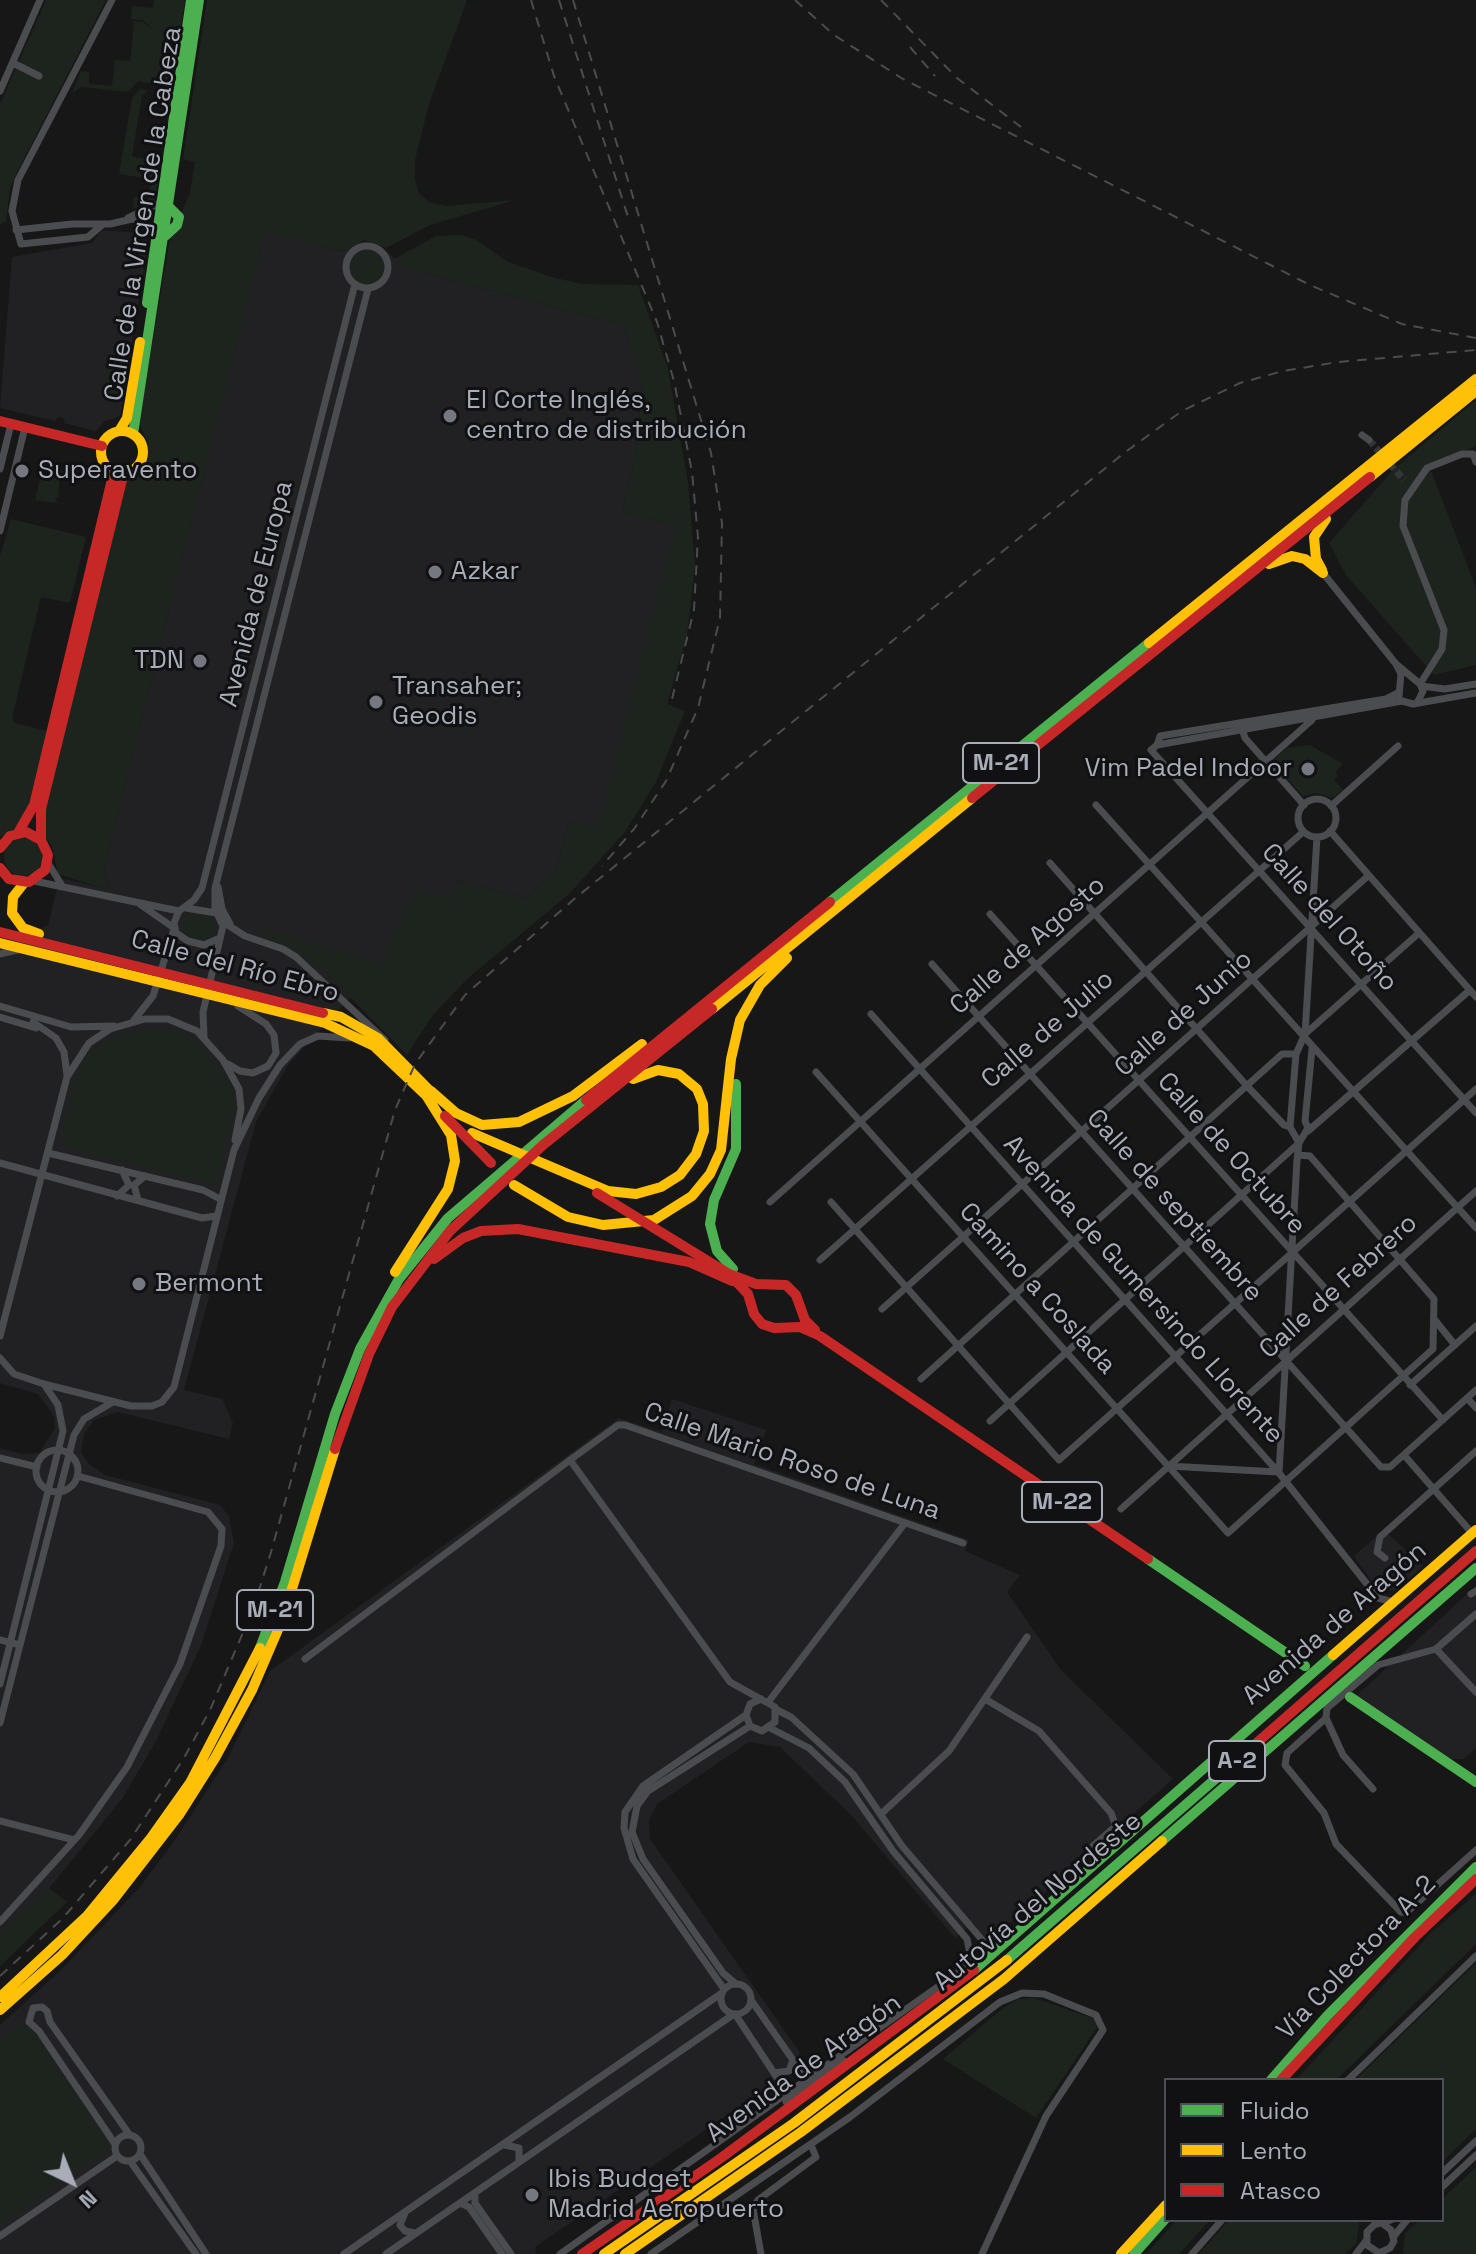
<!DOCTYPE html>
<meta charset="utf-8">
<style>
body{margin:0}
#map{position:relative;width:1476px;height:2254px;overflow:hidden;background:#171717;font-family:"Space Grotesk",sans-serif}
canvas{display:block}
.legend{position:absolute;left:1164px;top:2078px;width:280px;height:144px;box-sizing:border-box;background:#111113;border:2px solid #4d4f55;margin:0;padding:10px 14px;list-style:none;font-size:24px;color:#a8adb8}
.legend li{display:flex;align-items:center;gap:16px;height:40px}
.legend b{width:40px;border:2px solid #4d4f55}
.north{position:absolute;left:32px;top:2142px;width:80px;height:80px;-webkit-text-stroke:6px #111113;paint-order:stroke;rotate:137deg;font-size:22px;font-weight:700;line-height:32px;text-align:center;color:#a8adb8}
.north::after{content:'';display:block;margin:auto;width:28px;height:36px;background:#a8adb8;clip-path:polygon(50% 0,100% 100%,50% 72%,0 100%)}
</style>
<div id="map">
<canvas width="1476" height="2254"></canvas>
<ul class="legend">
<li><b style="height:10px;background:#4caf50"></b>Fluido</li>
<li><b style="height:10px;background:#ffc107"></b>Lento</li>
<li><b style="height:10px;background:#c62828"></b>Atasco</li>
</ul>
<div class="north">N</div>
</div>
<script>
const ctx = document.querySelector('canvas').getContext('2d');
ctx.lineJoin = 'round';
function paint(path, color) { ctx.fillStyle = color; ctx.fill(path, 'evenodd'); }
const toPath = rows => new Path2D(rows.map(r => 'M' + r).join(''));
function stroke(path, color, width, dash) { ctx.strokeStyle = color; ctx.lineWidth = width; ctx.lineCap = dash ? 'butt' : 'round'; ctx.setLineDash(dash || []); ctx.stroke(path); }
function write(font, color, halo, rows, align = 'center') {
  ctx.font = font + ' "Space Grotesk",sans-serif'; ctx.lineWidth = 6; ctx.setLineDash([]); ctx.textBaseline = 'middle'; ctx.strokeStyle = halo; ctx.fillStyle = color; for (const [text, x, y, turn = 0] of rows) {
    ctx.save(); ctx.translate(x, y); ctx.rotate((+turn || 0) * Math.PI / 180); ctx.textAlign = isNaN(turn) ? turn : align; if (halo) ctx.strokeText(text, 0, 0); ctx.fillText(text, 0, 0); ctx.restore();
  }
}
paint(toPath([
 [102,230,141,233,148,242,120,416,105,421,95,431,64,423,65,419,58,417,55,421,0,408,12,257,92,243],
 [265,231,342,251,359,242,374,241,408,269,623,325,642,383,635,457,622,512,676,525,598,829,569,822,556,870,526,898,457,881,452,898,397,931,382,963,288,1065,256,1122,184,1390,222,1399,233,1423,229,1439,118,1412,94,1420,84,1434,81,1452,89,1464,105,1475,220,1505,229,1516,234,1543,200,1648,155,1743,122,1799,42,1897,0,1934,0,1448,22,1454,39,1453,55,1428,54,1416,38,1394,0,1383,0,948,48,925,57,889,64,879,109,889,104,869],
 [672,1399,766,1430,754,1464,969,1540,965,1551,1020,1575,1007,1592,1061,1670,1173,1779,989,1942,973,1923,955,1938,851,1815,780,1747,749,1742,657,1804,649,1820,650,1839,806,2061,535,2247,536,2254,0,2254,0,2025,60,1971,139,1888,175,1840,229,1756,270,1671,619,1418,662,1432],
 [1384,1530,1423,1566,1397,1590,1379,1592,1354,1556],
 [1476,1586,1476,1748,1464,1759,1447,1759,1356,1696]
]), '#212123');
paint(toPath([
 [46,0,106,0,17,172,10,188,6,222,0,224,0,104],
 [154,0,185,0,171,88,138,81,128,92,81,87,72,93,81,71,89,72,89,84,112,86,115,60,130,61,134,23,129,21,143,22,155,31,143,20,131,19,132,6,153,8],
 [207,0,467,0,429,104,415,160,415,180,419,193,430,203,447,206,515,200,430,225,386,248,364,240,343,251,265,232,104,869,109,890,58,874,52,846,46,838,44,816,125,482,148,458,148,443,139,423,170,238,190,193,195,162,183,159],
 [140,89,148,91,142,95,132,156,149,160,153,155,162,156,155,200,133,209,134,197,147,199,151,182,150,179,119,174,132,98],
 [461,235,475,239,508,262,552,277,581,284,638,285,668,369,688,482,695,567,687,635,667,704,685,711,655,784,625,832,569,894,467,979,432,1016,407,1055,327,974,304,954,257,933,259,927,382,963,414,889,452,898,457,881,526,898,556,870,569,822,598,828,675,525,622,512,635,457,642,384,623,325,408,269,394,259,436,236],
 '350 268a17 17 0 1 1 34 0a17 17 0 1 1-34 0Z',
 [106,365,124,368,117,405,100,402],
 [1476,400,1476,446,1430,468,1476,588,1476,665,1434,675,1346,575,1329,543,1394,469],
 [43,466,64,471,60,477,58,497,55,498,57,503,35,500],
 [11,519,86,537,70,603,41,597,12,718,15,723,47,731,26,816,17,827,0,837,0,556],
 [1310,745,1343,764,1335,772,1338,776,1334,780,1343,790,1333,798,1316,793,1303,796,1274,765,1275,759,1287,748],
 '4 857a19 19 0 1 1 38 0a19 19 0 1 1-38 0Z',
 '182 926a16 16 0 1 1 32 0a16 16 0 1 1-32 0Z',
 [161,1027,181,1031,200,1044,232,1088,235,1110,215,1185,59,1145,79,1067,89,1052,110,1038],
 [49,1888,67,1902,0,1966,0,1934],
 [1476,1894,1476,1944,1336,2080,1296,2080,1431,1933],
 [1476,1963,1476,2129,1442,2162,1442,2080,1355,2080],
 [1034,1998,1095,2019,1098,2026,1036,2118,943,2059,1002,2009,1018,1999],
 [21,2025,31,2028,106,2139,107,2147,106,2151,0,2224,0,2040],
 [1476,2167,1476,2254,1403,2254,1405,2233,1420,2220,1442,2220,1442,2199],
 [1177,2220,1210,2220,1179,2254,1146,2254],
 [1229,2220,1356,2220,1359,2225,1356,2244,1345,2254,1199,2254]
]), '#1d241e');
stroke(toPath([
 [1369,440,1404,480]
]), '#343537', 7, [7, 3.5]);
stroke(toPath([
 [13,63,39,76],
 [0,91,40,0],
 [128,218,162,202],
 [103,224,88,237,21,244,12,211,18,180,112,0],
 [16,230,72,224,110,224,132,219,146,223,157,234],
 '346 267a21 21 0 1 1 42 0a21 21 0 1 1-42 0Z',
 [1362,435,1369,440],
 [0,469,11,424],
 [0,531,25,427],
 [1323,573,1396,664,1420,684,1423,691,1418,701],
 [1397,666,1401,674,1399,696],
 [1420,684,1442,649,1444,630,1403,526,1405,500,1427,468,1462,454,1473,454,1476,462],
 [1421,686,1445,689,1476,684],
 [1402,701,1157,745,1151,750,1476,1113],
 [1402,701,1413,704,1476,693],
 [1241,726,1245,738,1304,805],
 [1157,745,1160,736,1386,699,1398,693],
 '1298 818a19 19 0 1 1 38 0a19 19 0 1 1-38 0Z',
 [1096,805,1476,1228],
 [1331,806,1398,746],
 [1330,831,1476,997],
 [48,863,61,884],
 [1050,863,1247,1086,1284,1125,1290,1127],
 [34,881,179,911],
 [218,887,222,909,230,924],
 [141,905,174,928],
 [186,908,216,913],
 [990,914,1443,1420],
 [223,922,245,936,283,949,296,957,385,1040],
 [220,938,204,945,188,941,176,933,174,923,179,911,194,900,202,888,355,284],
 [0,954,17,950],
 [932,964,1381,1467,1390,1467,1476,1390],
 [0,1006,71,1027,114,1026],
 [871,1014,1279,1473,1378,1598,1393,1602],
 [0,1017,36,1028],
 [134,1020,153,996,174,929],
 [33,1022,56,1038,64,1052,67,1075],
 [1305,1034,1419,933],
 [204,1037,203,1012,223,926,215,909,215,888,368,289],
 [228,1064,240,1071,253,1073,268,1066,276,1053,274,1035,266,1024,238,1006],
 [816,1072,1228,1533,1433,1349,1434,1299,1310,1156,1298,1155],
 [1308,1131,1470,990],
 [1299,1143,1290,1127,1296,1054,1305,1034,1317,837],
 [48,1153,203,1190,220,1199],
 [0,1163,202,1218,216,1216],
 [117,1196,129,1185,122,1170],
 [138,1200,134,1185,145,1176],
 [770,1202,1312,720],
 [831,1202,1059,1460,1476,1089],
 [820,1260,1303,832],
 [882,1309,1368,876],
 [1434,1319,1455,1345],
 [0,1336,67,1077,89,1043,110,1029,145,1019,168,1019,197,1031,223,1060,239,1089,241,1109,235,1140],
 [0,1358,14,1374,44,1384,131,1406,152,1406,162,1402,174,1387,234,1150,259,1098,280,1065,300,1044,318,1036,349,1038],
 [921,1379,1282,1054,1296,1054],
 [1410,1385,1476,1326],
 [1467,1398,1476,1408],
 [990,1421,1298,1144],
 '36 1471a21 21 0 1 1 42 0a21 21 0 1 1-42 0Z',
 [1404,1455,1472,1533],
 [0,1458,37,1467],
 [570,1460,618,1425,625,1425,963,1543],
 [1168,1466,1278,1472],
 [1279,1473,1297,1160,1299,1143,1308,1128,1305,1121,1312,1049],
 [1121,1509,1476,1191],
 [1385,1558,1377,1552,1380,1537,1476,1451],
 [1471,1594,1476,1591],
 [0,1640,20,1645],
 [1436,1649,1476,1692],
 [305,1659,570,1460,730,1682,775,1707,775,1722,762,1731,750,1726,746,1715,750,1704,761,1699],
 [0,1684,63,1431,58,1405,44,1384],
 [985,1699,1039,1731,1111,1813,1116,1826,1092,1847],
 [769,1701,905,1523],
 [777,1710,791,1717,853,1774,902,1846,984,1942,996,1942],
 [1326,1718,1287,1753,1285,1765,1324,1813,1336,1844,1401,1912,1406,1913,1476,1850],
 [0,1723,74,1435,84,1419,113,1402],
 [1373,1789,1343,1755,1326,1718,1327,1708,1378,1665,1436,1649,1476,1614],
 [881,1814,949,1751,1027,1637],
 [0,1821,74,1840],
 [0,1922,79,1835,127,1767,180,1664,221,1546,222,1529,208,1512,78,1476],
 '721 1999a15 15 0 1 1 30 0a15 15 0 1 1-30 0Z',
 [736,1984,723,1973,643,1859,632,1832,637,1806,648,1791,750,1726],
 [724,1989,633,1859,624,1828,625,1812,643,1786,746,1715],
 [751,2000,800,2070,816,2070],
 [735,2014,780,2082,774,2101],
 [774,2073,789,2071,793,2060],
 [1348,2080,1476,1956],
 [786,2102,844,2061],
 '115 2148a13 13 0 1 1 26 0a13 13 0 1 1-26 0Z',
 [115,2144,39,2031,29,2022,33,2008,42,2007,47,2011,50,2022,129,2134],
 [505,2145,519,2148,519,2162],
 [140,2154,206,2254],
 [130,2161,196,2254],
 [1442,2173,1476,2141],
 [1442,2187,1476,2155],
 [475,2193,475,2203,511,2254],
 [460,2203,469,2207,502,2254],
 [405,2213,400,2225,405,2231,415,2233],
 [1383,2224,1391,2230,1394,2241,1390,2248,1379,2253,1367,2245,1367,2232,1374,2225,1391,2220],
 [0,2236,117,2156],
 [1394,2236,1407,2220],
 [344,2254,722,1993],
 [386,2254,734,2014],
 [560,2254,960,1971,970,1954,967,1939,893,1851,845,1782,809,1748,770,1728],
 [651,2254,850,2117,1000,2002,1022,1993,1044,1994,1096,2015,1103,2030,1046,2116,982,2254],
 [761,2254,753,2209,758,2200,816,2157,811,2145],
 [1192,2254,1222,2220],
 [1356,2254,1366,2241]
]), '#4b4c50', 7);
stroke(toPath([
 [165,203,179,217,177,225,165,236],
 [147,303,191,0],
 [133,434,199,0],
 [830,902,1149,643],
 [733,1269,717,1251,710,1224,714,1200,736,1149,736,1084],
 [1148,1559,1305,1666],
 [260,1648,285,1582,335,1414,360,1349,399,1279,448,1218,586,1100],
 [1350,1697,1476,1782],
 [1162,1841,1476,1568],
 [1007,1960,1236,1761],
 [974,1970,1333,1655],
 [1271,2080,1327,2016,1476,1867],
 [1134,2254,1166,2218]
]), '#4caf50', 10);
stroke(toPath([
 [119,431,127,418,140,342],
 '101 452a21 21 0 1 1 42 0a21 21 0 1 1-42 0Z',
 [1370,477,1476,391],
 [1269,564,1292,556,1305,559,1323,573],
 [1322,570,1316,559,1314,537,1326,519],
 [1149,643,1476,379],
 [24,883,13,897,12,913,23,928,39,934],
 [0,943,325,1023,374,1046,430,1099],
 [712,1009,972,798],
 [323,1013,341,1017,378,1038,434,1095],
 [431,1091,456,1113,482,1125,519,1122,573,1096,642,1044],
 [472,1133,608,1191,636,1194,661,1187,680,1175,696,1154,704,1131,703,1104,697,1089,679,1074,658,1070,633,1079],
 [514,1185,568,1217,603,1225,654,1220,692,1196,710,1174,721,1150,731,1059,740,1020,760,985,787,958],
 [395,1272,448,1189,455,1161,451,1135,426,1095],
 [1333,1655,1476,1530],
 [0,1997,87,1916,151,1838,190,1783,260,1648],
 [0,2010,62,1955,114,1899,179,1815,215,1758,252,1690,283,1618,335,1449],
 [604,2254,794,2123,1007,1960],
 [625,2254,801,2132,1004,1979,1162,1841],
 [1121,2254,1166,2205]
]), '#ffc107', 10);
stroke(toPath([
 [0,421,102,446],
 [972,798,1370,477],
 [18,833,34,805,114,471],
 [41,840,41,809,124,472],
 [0,848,10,836,26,832,41,840,48,855,45,870,29,882,9,879,0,868],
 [0,932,323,1013],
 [586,1100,830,902],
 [445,1116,491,1163],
 [597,1193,729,1274,756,1284,786,1285,796,1295,805,1320,815,1330],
 [434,1259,463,1238,481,1231,518,1229,689,1262,732,1281],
 [729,1274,748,1294,754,1314,762,1324,774,1328,800,1327,820,1336,1148,1559],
 [335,1449,369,1354,392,1307,450,1231,543,1145,712,1009],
 [1236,1761,1476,1551],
 [1281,2080,1415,1937,1476,1879],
 [582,2254,721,2158,974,1970]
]), '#c62828', 10);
stroke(toPath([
 [531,0,554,76,657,322,674,381,692,472,698,537,694,610,671,703],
 [559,0,629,220],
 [573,0,711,453,722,523,720,618,698,708,666,781,634,829,602,866],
 [795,0,834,35,903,79,1310,285,1402,324,1476,338],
 [881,0,957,78,1021,127],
 [910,47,935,76],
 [0,1976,62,1919,130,1840,184,1758,210,1710,253,1609,271,1552,395,1110,415,1064,465,995,573,900,1124,453,1182,411,1240,383,1283,371,1338,362,1476,350]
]), '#4b4c4f', 2, [10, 8]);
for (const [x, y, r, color] of [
 [450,416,8,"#757880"],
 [22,471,8,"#757880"],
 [435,572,8,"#757880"],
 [200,661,8,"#757880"],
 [376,702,8,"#757880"],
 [1308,769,8,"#757880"],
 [139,1284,8,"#757880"],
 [532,2195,8,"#757880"]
]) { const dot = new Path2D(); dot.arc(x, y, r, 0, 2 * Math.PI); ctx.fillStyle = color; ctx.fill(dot); stroke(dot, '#111113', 3); }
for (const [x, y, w] of [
 [1001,763,76],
 [1062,1502,80],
 [275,1610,76],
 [1237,1761,56]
]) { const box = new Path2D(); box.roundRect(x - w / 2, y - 20, w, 40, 6); ctx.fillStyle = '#111113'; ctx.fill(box); stroke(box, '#a8adb8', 2); }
write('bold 24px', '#a8adb8', null, [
 ["M-21",1001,763],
 ["M-22",1062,1502],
 ["M-21",275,1610],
 ["A-2",1237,1761]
]);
write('26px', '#a8adb8', '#111113', [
 ["Calle de la Virgen de la Cabeza",144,214,-81],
 ["Avenida de Europa",257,594,-76],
 ["Calle del Otoño",1329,918,48],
 ["Calle de Agosto",1028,946,-41],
 ["Calle del Río Ebro",235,967,15],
 ["Calle de Junio",1184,1014,-42],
 ["Calle de Julio",1048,1030,-41],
 ["Calle de Octubre",1231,1154,48],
 ["Calle de septiembre",1174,1206,48],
 ["Calle de Febrero",1339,1287,-42],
 ["Camino a Coslada",1037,1289,48],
 ["Avenida de Gumersindo Llorente",1143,1290,48],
 ["Calle Mario Roso de Luna",792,1462,19],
 ["Avenida de Aragón",1335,1624,-41],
 ["Autovía del Nordeste",1038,1902,-40],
 ["Vía Colectora A-2",1357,1958,-46],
 ["Avenida de Aragón",804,2069,-36]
]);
write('26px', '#a8adb8', '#111113', [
 ["El Corte Inglés,",466,401],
 ["centro de distribución",466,431],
 ["Superavento",38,471],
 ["Azkar",451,572],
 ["TDN",184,661,"right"],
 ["Transaher;",392,687],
 ["Geodis",392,717],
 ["Vim Padel Indoor",1292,769,"right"],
 ["Bermont",155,1284],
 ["Ibis Budget",548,2180],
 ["Madrid Aeropuerto",548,2210]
], 'left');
</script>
